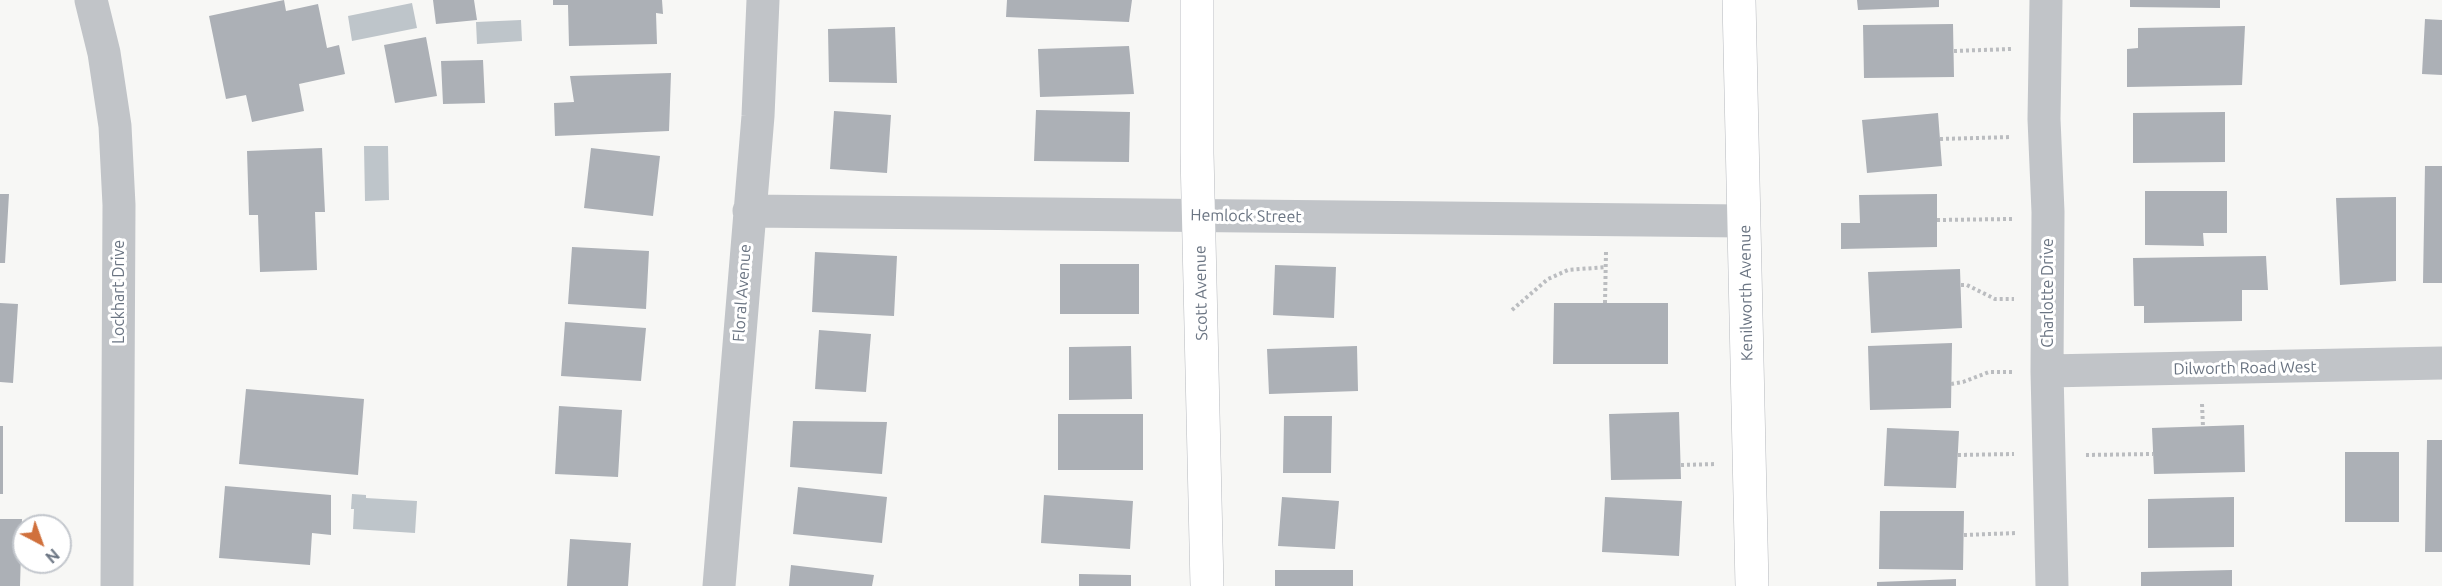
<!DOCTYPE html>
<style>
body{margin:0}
#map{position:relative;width:2442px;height:586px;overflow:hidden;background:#f7f7f5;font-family:Ubuntu,sans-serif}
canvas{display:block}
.north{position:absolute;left:12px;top:514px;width:60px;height:60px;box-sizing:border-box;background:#fff;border:2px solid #c3c7cd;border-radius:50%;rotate:139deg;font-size:16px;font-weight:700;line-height:24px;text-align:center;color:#6a7482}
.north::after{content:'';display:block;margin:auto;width:21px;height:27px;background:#d0703c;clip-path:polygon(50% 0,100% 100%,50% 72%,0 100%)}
</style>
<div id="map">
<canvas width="2442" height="586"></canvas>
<div class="north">N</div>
</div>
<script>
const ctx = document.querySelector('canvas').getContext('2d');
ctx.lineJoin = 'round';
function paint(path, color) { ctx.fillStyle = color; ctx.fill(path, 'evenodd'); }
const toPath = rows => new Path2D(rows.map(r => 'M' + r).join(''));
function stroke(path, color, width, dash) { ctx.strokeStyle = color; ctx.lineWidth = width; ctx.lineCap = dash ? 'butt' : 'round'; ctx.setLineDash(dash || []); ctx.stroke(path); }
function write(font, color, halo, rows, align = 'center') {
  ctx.font = font + ' Ubuntu,sans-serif'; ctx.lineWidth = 6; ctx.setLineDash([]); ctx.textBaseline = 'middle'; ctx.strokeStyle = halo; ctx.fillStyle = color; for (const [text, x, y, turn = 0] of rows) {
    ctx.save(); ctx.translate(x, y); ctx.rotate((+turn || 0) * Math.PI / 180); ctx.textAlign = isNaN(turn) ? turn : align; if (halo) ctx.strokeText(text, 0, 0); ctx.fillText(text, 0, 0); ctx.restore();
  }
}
paint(toPath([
 [412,3,417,28,352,41,348,16],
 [521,20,522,41,477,44,476,22],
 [364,146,388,146,389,200,365,201],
 [352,494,366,495,366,498,417,501,415,533,353,529,354,509,351,509]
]), '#bec5ca');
paint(toPath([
 [284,0,286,11,318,4,327,48,339,45,345,74,299,84,304,111,252,122,246,95,226,99,209,16],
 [433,0,474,0,477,20,436,24],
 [553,0,662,0,663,14,656,13,657,44,569,46,568,5,553,5],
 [1007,0,1132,0,1129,22,1006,17],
 [1857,0,1939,0,1939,7,1858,10],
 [2130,0,2220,0,2220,8,2130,7],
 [2425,19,2442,20,2442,75,2422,74],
 [1953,24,1954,77,1864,78,1863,25],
 [2245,26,2242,85,2127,87,2127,49,2138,48,2138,28],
 [895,27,897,83,829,82,828,29],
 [426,37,437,96,395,103,384,45],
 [1129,46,1134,94,1040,97,1038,49],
 [483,60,485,103,443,104,441,61],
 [671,73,669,131,555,136,554,103,574,102,570,76],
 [1036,110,1130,112,1129,162,1034,161],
 [834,111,891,115,887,173,830,169],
 [2225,112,2225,162,2133,163,2133,113],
 [1938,113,1942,166,1867,173,1862,120],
 [322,148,325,212,315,212,317,270,260,272,258,215,249,215,247,151],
 [591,148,660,156,653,216,584,208],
 [2425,166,2442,166,2442,283,2423,283],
 [2145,191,2227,191,2227,233,2203,233,2204,246,2145,245],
 [0,194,9,194,5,263,0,263],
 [1937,194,1937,247,1841,249,1841,223,1860,223,1859,195],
 [2396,197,2396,281,2340,285,2336,198],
 [572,247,649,251,646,309,568,304],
 [815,252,897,256,894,316,812,312],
 [2266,256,2268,290,2242,290,2242,321,2144,323,2144,306,2134,306,2133,258],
 [1060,264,1139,264,1139,314,1060,314],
 [1275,265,1336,267,1334,318,1273,315],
 [1960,269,1962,328,1871,333,1868,272],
 [0,303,18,304,13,383,0,382],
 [1554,303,1668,303,1668,364,1553,364],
 [565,322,646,328,641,381,561,376],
 [819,330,871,334,866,392,815,389],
 [1952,343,1951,408,1870,410,1868,346],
 [1131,346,1132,399,1069,400,1069,347],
 [1357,346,1358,391,1269,394,1267,349],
 [246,389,364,399,358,475,239,464],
 [559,406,622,410,618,477,555,474],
 [1679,412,1681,479,1611,480,1609,414],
 [1058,414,1143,414,1143,470,1058,470],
 [1284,416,1332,416,1331,473,1283,473],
 [793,421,887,422,882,474,790,467],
 [2244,425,2245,472,2154,474,2152,428],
 [0,426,3,426,3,494,0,494],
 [1887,428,1959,431,1956,488,1884,486],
 [2427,440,2442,440,2442,552,2425,552],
 [2345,452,2399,452,2399,522,2345,522],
 [225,486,331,495,331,535,312,533,310,565,219,558],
 [798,487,887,497,882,543,793,534],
 [1044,495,1133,501,1130,549,1041,543],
 [1282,497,1339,501,1335,549,1278,546],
 [1605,497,1682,501,1679,556,1602,552],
 [2234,497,2234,547,2148,548,2148,499],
 [1880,511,1964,511,1963,570,1879,569],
 [0,519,22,519,20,586,0,586],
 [570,539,631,543,628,586,567,586],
 [791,565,874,575,872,586,789,586],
 [1275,570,1353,570,1353,586,1275,586],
 [2232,570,2232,586,2141,586,2141,572],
 [1079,574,1131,575,1131,586,1079,586],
 [1956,579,1956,586,1877,586,1877,582]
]), '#acb0b6');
const secondary = toPath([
 [1197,0,1197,153,1207,586],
 [1739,0,1752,586]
]);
stroke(secondary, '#b6b9be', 34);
stroke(toPath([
 [1954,51,2011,49],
 [1940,139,2011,137],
 [1937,220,2012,219],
 [1961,285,1967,285,1995,299,2014,299],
 [1605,303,1606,252],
 [1512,310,1548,279,1568,270,1606,267],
 [1951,384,1963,382,1989,372,2014,372],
 [2202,404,2203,427],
 [1958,455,2014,454],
 [2086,455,2153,454],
 [1681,465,1717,464],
 [1964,535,2017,533]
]), '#bbbdc0', 4, [3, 3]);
stroke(toPath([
 [91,0,104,53,115,126,119,205,117,586],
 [2046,0,2044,119,2048,212,2047,371,2052,586],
 [749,211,1744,221],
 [2047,371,2442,363],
 [719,586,758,116,763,0]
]), '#c1c4c8', 33);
stroke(secondary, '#fff', 33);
write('16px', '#6a7482', '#fff', [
 ["Hemlock Street",1246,216,1],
 ["Lockhart Drive",119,292,-90],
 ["Floral Avenue",742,293,-86],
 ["Scott Avenue",1201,293,-91],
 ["Kenilworth Avenue",1746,293,-91],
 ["Charlotte Drive",2048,293,-90],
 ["Dilworth Road West",2245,368,-1]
]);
</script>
